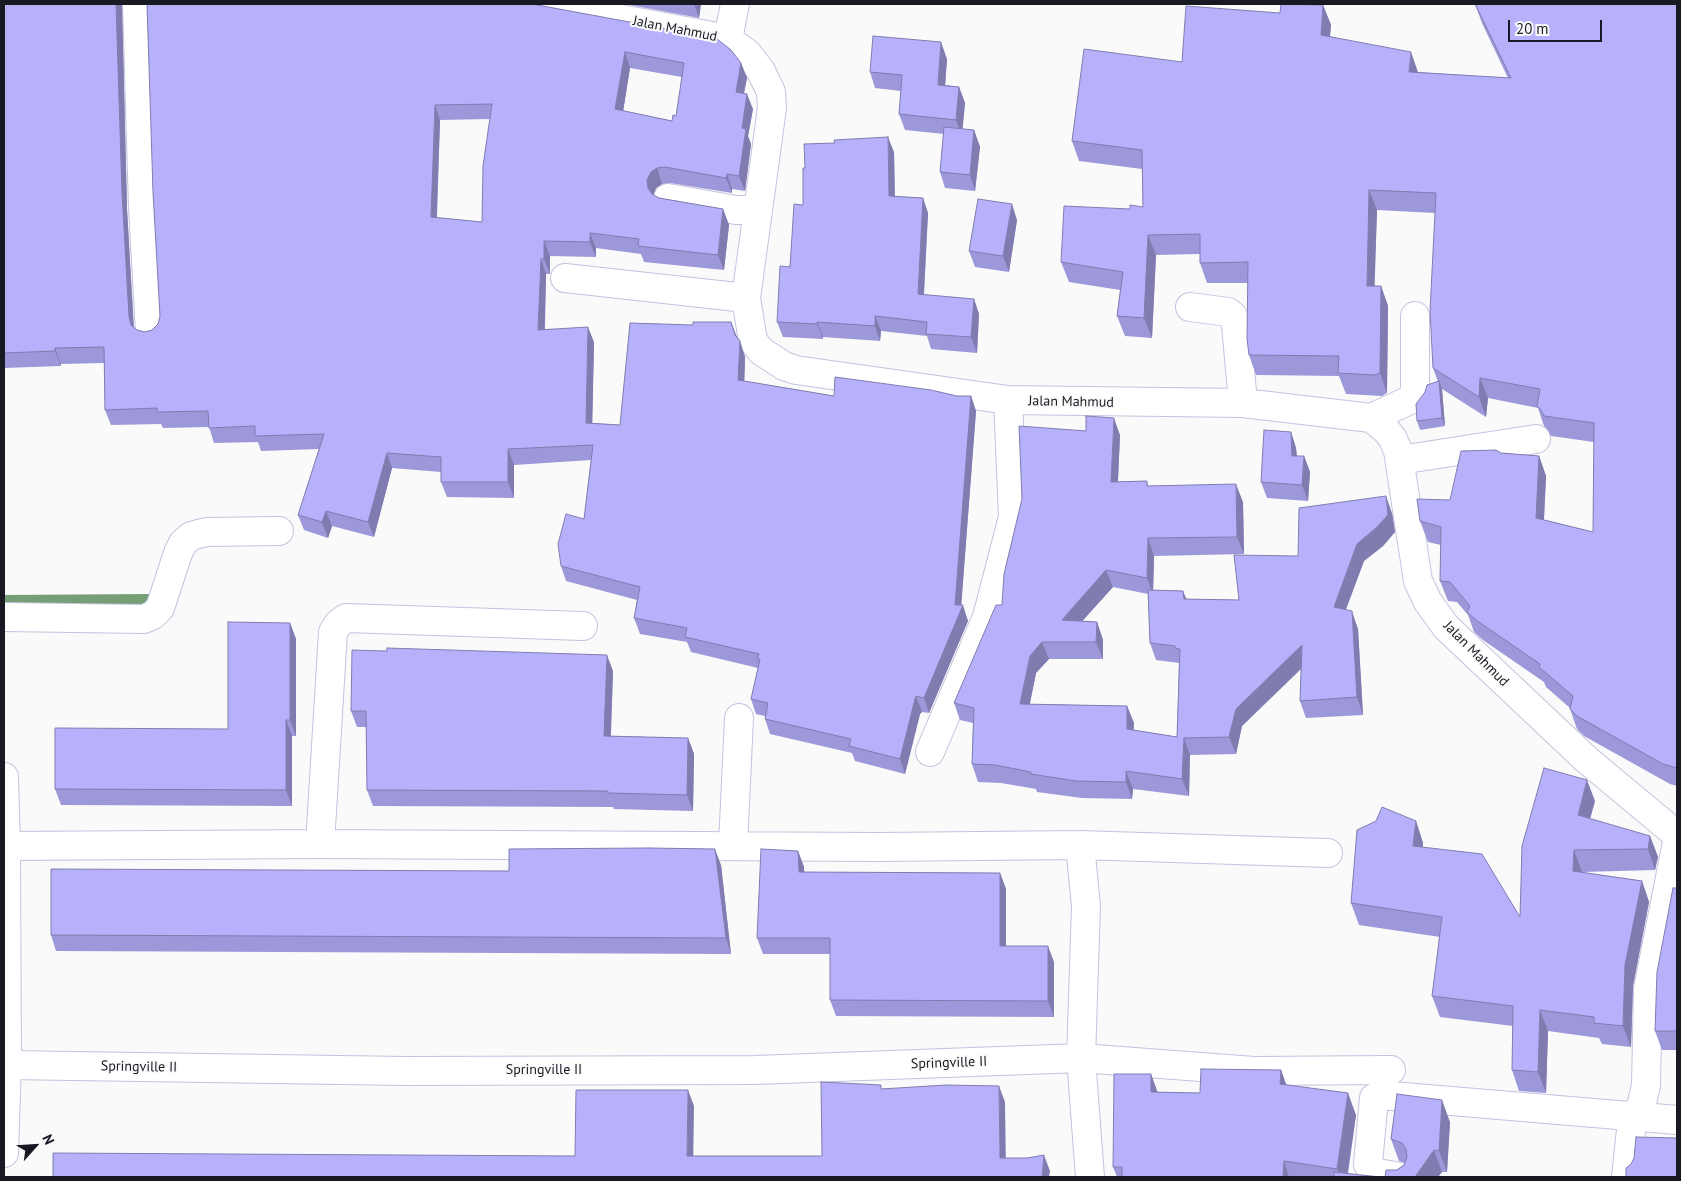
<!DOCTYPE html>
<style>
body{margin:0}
#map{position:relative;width:1681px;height:1181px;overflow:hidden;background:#fafafa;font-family:"PT Sans",sans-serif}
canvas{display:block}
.frame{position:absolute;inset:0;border:5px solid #191923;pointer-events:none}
.north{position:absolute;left:10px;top:1121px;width:50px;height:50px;-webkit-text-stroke:4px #fafafa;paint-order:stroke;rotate:64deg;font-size:14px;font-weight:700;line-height:20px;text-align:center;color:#191923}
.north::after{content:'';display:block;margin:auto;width:18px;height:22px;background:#191923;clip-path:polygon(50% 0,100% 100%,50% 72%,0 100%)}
.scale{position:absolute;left:1508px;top:20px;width:94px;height:22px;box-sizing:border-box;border:2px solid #191923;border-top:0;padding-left:6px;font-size:15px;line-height:18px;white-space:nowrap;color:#191923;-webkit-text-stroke:4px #fafafa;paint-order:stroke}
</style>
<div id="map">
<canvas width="1681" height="1181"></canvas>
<div class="frame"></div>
<div class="north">N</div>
<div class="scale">20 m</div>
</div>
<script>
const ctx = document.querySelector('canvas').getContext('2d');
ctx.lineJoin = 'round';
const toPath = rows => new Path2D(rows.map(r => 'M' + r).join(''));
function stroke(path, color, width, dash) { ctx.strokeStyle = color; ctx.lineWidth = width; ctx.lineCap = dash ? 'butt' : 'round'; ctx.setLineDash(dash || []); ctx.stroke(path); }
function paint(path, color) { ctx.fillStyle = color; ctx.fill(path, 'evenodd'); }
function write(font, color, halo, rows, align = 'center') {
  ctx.font = font + ' "PT Sans",sans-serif'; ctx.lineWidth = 4; ctx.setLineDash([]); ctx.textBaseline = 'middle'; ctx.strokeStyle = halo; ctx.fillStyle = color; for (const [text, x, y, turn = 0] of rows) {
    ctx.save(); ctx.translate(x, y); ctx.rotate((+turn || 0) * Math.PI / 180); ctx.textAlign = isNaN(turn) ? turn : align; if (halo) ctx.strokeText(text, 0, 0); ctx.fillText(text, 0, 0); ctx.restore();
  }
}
stroke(toPath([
 [4,600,148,599]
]), '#769f76', 10);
const minor = toPath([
 [137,4,143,208,150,332],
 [541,4,728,39,748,54,761,71,771,92,772,108,746,298,753,341,761,351,784,366,796,370,1008,400,1243,403,1371,418,1386,430,1393,439,1398,451,1418,581,1428,602,1446,627,1587,760,1677,835],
 [728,39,735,4],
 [668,198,736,210,758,210],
 [565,278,746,298],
 [1190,307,1228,312,1233,316,1236,325,1243,403],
 [1371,418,1410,400,1415,392,1415,316],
 [1400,460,1536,439],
 [4,617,144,619,153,615,160,608,178,553,183,543,191,536,206,532,279,531],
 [930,752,987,617,1013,517,1008,400],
 [4,777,6,846,7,1065,4,1153],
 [320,844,333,632,338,624,346,618,583,626],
 [1080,845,1086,906,1081,1058,1090,1177],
 [6,846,320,844,879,847,1080,845,1328,853],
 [733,846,739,718],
 [7,1065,406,1071,755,1070,1081,1058,1254,1071,1391,1070],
 [1400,1177,1372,1172,1368,1164,1374,1098,1380,1095,1677,1120],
 [1626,1177,1631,1130,1642,1103,1646,1085,1648,989,1677,842]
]);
stroke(minor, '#c4c2de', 30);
stroke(minor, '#fff', 28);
paint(toPath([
 [4,4,122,4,127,209,134,328,137,330,145,332,152,330,158,324,160,316,147,4,741,63,747,78,744,93,753,109,748,136,751,144,745,191,732,189,732,193,670,183,662,184,656,188,653,195,659,198,723,209,729,225,724,270,644,262,641,254,596,248,596,257,550,256,550,274,546,274,545,330,594,342,592,423,620,425,693,325,731,322,736,337,740,341,745,357,744,381,834,396,971,396,976,411,961,605,968,621,929,713,922,712,920,714,905,774,855,761,852,753,770,734,765,719,765,716,756,714,751,699,758,668,691,652,687,642,640,634,634,618,637,600,566,581,561,566,584,519,591,460,514,465,514,498,447,497,441,482,441,472,392,468,374,537,332,526,328,538,304,530,298,515,319,449,261,451,258,442,214,443,209,427,163,428,161,424,111,425,105,410,104,363,61,364,61,366,4,368],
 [630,68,682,77,676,116,672,121,623,111],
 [490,119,482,222,437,218,440,120],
 [625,4,701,4,699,18],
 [1475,4,1677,4,1677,786,1670,784,1584,736,1577,729,1570,709,1570,708,1546,687,1544,682,1483,640,1474,632,1468,615,1457,602,1448,601,1440,581,1441,545,1428,542,1420,521,1450,500,1501,453,1539,456,1546,476,1544,520,1593,532,1594,442,1551,436,1548,430,1544,426,1538,408,1488,398,1486,417,1442,389,1445,426,1420,430,1417,421,1438,382,1433,368,1435,213,1377,210,1374,286,1381,286,1388,306,1387,393,1382,396,1346,394,1339,376,1256,375,1249,355,1248,283,1207,283,1200,263,1200,254,1156,255,1152,338,1125,336,1117,316,1120,290,1069,282,1061,262,1130,209,1143,207,1142,169,1079,161,1072,141,1182,62,1280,13,1323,5,1331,25,1330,36,1418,72,1508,78,1482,23],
 [947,59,945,85,959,87,965,103,962,129,974,130,980,147,975,191,945,188,940,172,944,134,905,130,899,114,901,91,875,88,870,72],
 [894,152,895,196,923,198,928,213,924,295,974,299,979,314,977,353,931,349,927,336,881,331,880,341,823,337,823,339,783,337,777,322,803,205],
 [1017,220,1009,272,975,267,969,251],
 [1291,432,1296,448,1297,456,1304,456,1310,472,1308,501,1267,498,1261,482],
 [1120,435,1118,482,1147,481,1148,486,1243,502,1244,554,1154,556,1153,590,1183,591,1186,599,1239,600,1298,556,1392,513,1395,532,1383,546,1364,561,1346,610,1358,629,1363,715,1306,718,1300,701,1301,669,1242,726,1236,754,1190,755,1189,796,1133,789,1132,799,1082,798,1037,792,1036,789,1001,783,978,782,972,764,973,723,960,720,954,703,1002,605],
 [1113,587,1148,594,1150,643,1156,660,1179,663,1177,737,1133,730,1134,723,1127,706,1030,704,1036,673,1049,659,1103,659,1103,640,1097,622,1082,621],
 [290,623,296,639,296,736,292,736,292,806,61,805,55,789,228,729],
 [613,671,611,736,688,738,694,754,693,811,614,809,613,807,373,806,367,790,366,727,357,727,351,711],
 [1595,801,1590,819,1650,836,1658,857,1655,870,1582,872,1642,881,1649,902,1633,986,1631,1047,1602,1044,1599,1038,1548,1031,1546,1093,1519,1091,1512,1070,1513,1026,1440,1017,1432,996,1440,937,1359,925,1351,903,1416,821,1423,843,1423,847,1520,917],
 [798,851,804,867,804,872,1000,873,1006,889,1006,946,1054,962,1054,1017,836,1016,830,1000,830,954,763,954,757,938],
 [721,865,731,954,56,951,51,935,509,871],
 [1677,888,1677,1050,1662,1050,1655,1031],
 [1281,1070,1286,1085,1356,1115,1348,1174,1380,1177,1117,1177,1113,1167,1151,1074,1157,1092,1200,1093],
 [1450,1122,1447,1172,1442,1172,1438,1177,1385,1177,1404,1165,1405,1163,1399,1161,1391,1139]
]), '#9d98d9');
paint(toPath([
 [116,4,122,4,127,209,134,333,129,317,122,193],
 [694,4,701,4,699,18],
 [1323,5,1331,25,1328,55,1321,35],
 [941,42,947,59,944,101,938,85],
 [625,52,630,68,621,125,615,109],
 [1411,52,1418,72,1417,92,1409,72],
 [741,63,747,78,741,108,736,92],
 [959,87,965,103,962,136,956,120],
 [747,94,753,109,748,136,751,144,745,191,739,176,742,128],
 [435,105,440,120,436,232,431,217],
 [974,130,980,147,975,191,970,175],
 [888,137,894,152,895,211,889,196],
 [657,168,662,184,656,188,653,196,648,188,647,180,651,172],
 [727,174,732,189,732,193,726,178],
 [1369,190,1377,210,1374,306,1367,286],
 [923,198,928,213,923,309,918,294],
 [1012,204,1017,220,1009,272,1003,256],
 [723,209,729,225,724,270,718,255],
 [590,233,596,248,596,257,590,242],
 [1148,235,1156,255,1152,338,1144,318],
 [544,241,550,256,550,274,544,259],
 [541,259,546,274,544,346,538,330],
 [1381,286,1388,306,1387,393,1380,373],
 [974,299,979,314,977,353,971,337],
 [875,316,881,331,880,341,875,326],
 [731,322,737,337,740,341,745,357,744,395,738,380,735,335],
 [817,322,823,337,823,339,817,324],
 [588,327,594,342,592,438,586,423],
 [55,348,61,364,61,366,55,351],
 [1480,378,1488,398,1486,417,1479,397],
 [1439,381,1442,389,1445,426,1442,418],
 [971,396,976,411,961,609,963,605,968,621,929,713,924,698,955,605],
 [1114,418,1120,435,1117,500,1111,482],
 [1291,432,1296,448,1298,472,1292,456],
 [508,449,514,465,514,498,508,482],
 [387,453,392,468,374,537,368,522],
 [1304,456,1310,472,1308,501,1302,485],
 [1539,456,1546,476,1543,538,1536,518],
 [1236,484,1243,502,1244,554,1237,537],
 [1386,496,1392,513,1395,532,1383,546,1364,561,1340,624,1334,607,1357,544],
 [326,511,332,526,328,538,322,522],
 [1148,538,1154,556,1153,595,1147,578],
 [1106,570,1113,587,1068,637,1062,620],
 [1183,591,1190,608,1184,599],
 [1352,611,1358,629,1363,715,1357,697],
 [1097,622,1103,640,1103,659,1096,642],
 [290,623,296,639,296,736,290,720],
 [1042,642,1049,659,1036,673,1026,721,1020,704,1030,656],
 [1302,645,1308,662,1242,726,1236,754,1229,737,1236,709],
 [607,655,613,671,610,752,604,736],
 [916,696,922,712,920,714,905,774,900,759,915,699],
 [1127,706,1134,723,1133,746,1127,729],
 [286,720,292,736,292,806,286,790],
 [688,738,694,754,693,811,687,795],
 [1184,738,1190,755,1189,796,1182,779],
 [1126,771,1133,789,1132,799,1126,782],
 [1587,780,1595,801,1585,836,1578,815],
 [1416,821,1423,843,1421,868,1413,846],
 [1650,836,1658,857,1655,870,1648,849],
 [715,849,721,865,731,954,726,938],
 [1574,850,1582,872,1581,892,1573,871],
 [798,851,804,867,805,888,799,872],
 [1000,873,1006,889,1006,962,1000,946],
 [1642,881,1649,902,1633,986,1631,1047,1623,1026,1625,965],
 [1048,946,1054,962,1054,1017,1048,1001],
 [1540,1010,1548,1031,1546,1093,1538,1072],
 [1281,1070,1289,1092,1280,1084],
 [1151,1074,1159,1096,1151,1092],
 [999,1086,1005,1102,1006,1174,1000,1158],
 [688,1090,694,1106,693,1172,687,1156],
 [1348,1093,1356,1115,1347,1177,1341,1177,1337,1169],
 [1442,1100,1450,1122,1447,1172,1439,1151],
 [1434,1150,1442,1172,1438,1177,1415,1177],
 [1044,1155,1050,1171,1049,1177,1042,1177],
 [1284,1161,1289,1177,1283,1177]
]), '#807cb0');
const building = toPath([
 [4,4,116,4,122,193,129,317,131,325,137,330,145,332,152,330,158,324,160,316,153,192,147,4,532,4,716,38,731,50,741,63,736,92,747,94,742,128,746,129,739,176,727,174,726,178,665,167,657,168,651,172,647,180,648,188,652,194,659,198,723,209,718,255,638,246,639,239,590,233,590,242,544,241,544,259,541,259,538,330,588,327,586,423,620,425,630,323,693,325,693,322,731,322,735,335,740,341,738,380,834,396,835,377,931,390,957,396,971,396,955,605,963,605,924,698,916,696,915,699,900,759,849,746,851,739,765,719,768,703,751,699,760,659,757,659,759,654,685,637,687,628,634,618,640,587,561,566,558,544,566,514,584,519,593,445,508,449,508,482,441,482,441,457,387,453,368,522,326,511,322,522,298,515,324,434,255,436,255,426,209,428,208,411,157,412,157,408,105,410,104,347,55,348,55,351,4,353,4,4],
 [625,52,684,63,676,116,673,115,672,121,615,109,625,52],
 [492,104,483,166,482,222,431,217,435,105,492,104],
 [1281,4,1323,5,1321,35,1411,52,1409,72,1511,78,1475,4,1677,4,1677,768,1663,764,1577,716,1570,709,1573,696,1539,667,1540,664,1476,620,1467,612,1470,606,1450,582,1440,581,1441,527,1420,521,1417,499,1450,500,1461,451,1496,450,1501,453,1539,456,1536,518,1593,532,1594,423,1544,416,1541,410,1537,406,1540,389,1480,378,1479,397,1433,368,1430,311,1436,193,1369,190,1367,286,1381,286,1380,373,1375,375,1338,373,1339,356,1249,355,1247,339,1248,262,1200,263,1200,234,1148,235,1144,318,1117,316,1123,272,1061,262,1064,206,1130,209,1130,205,1143,207,1142,150,1072,141,1084,49,1182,62,1186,6,1280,13,1281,4],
 [873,36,941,42,938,85,959,87,956,120,899,114,902,75,870,72,873,36],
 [944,127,974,130,970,175,940,172,944,127],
 [888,137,889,196,923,198,918,294,974,299,971,337,926,334,927,322,875,316,875,326,817,322,817,324,777,322,780,266,790,267,794,204,803,205,803,168,805,168,804,144,835,143,834,140,888,137],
 [978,199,1012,204,1003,256,969,251,978,199],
 [1439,381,1442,418,1417,421,1416,404,1425,392,1427,385,1439,381],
 [1086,416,1114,418,1111,482,1147,481,1147,486,1236,484,1237,537,1148,538,1147,578,1106,570,1062,620,1097,622,1096,642,1042,642,1030,656,1020,704,1127,706,1127,729,1177,737,1180,649,1175,648,1175,646,1150,643,1148,590,1183,591,1184,599,1239,600,1234,555,1298,556,1299,508,1386,496,1388,515,1376,528,1357,544,1334,607,1352,611,1357,697,1300,701,1302,645,1236,709,1229,737,1184,738,1182,779,1126,771,1126,782,1076,781,1031,774,1031,772,995,765,972,764,974,708,954,703,996,605,1002,605,1004,574,1022,499,1019,426,1086,431,1086,416],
 [1264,430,1291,432,1292,456,1304,456,1302,485,1261,482,1264,430],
 [228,622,290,623,290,720,286,720,286,790,55,789,55,728,228,729,228,622],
 [387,648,607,655,604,736,688,738,687,795,608,793,608,791,367,790,366,711,351,711,352,650,387,651,387,648],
 [1544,768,1587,780,1578,815,1650,836,1648,849,1574,850,1573,871,1642,881,1625,965,1623,1026,1594,1023,1594,1017,1540,1010,1538,1072,1512,1070,1513,1006,1432,996,1442,917,1351,903,1357,830,1376,821,1382,807,1416,821,1413,846,1482,854,1520,917,1522,846,1544,768],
 [648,848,715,849,726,938,51,935,51,869,509,871,509,849,648,848],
 [761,849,798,851,799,872,1000,873,1000,946,1048,946,1048,1001,830,1000,830,938,757,938,761,849],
 [1673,888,1677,888,1677,1031,1655,1031,1657,972,1673,888],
 [1201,1069,1281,1070,1280,1084,1348,1093,1337,1169,1284,1161,1283,1177,1122,1177,1122,1167,1113,1167,1114,1074,1151,1074,1151,1092,1200,1093,1201,1069],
 [821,1082,881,1085,881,1089,946,1085,999,1086,1000,1158,1027,1158,1044,1155,1042,1177,53,1177,53,1153,575,1156,576,1090,688,1090,687,1156,822,1156,821,1082],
 [1397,1094,1442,1100,1439,1151,1434,1150,1415,1177,1385,1177,1386,1170,1397,1170,1404,1165,1407,1157,1406,1149,1402,1143,1391,1139,1397,1094],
 [1636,1137,1677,1138,1677,1177,1626,1177,1626,1168,1631,1164,1634,1158,1636,1137],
 [1334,1172,1380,1177,1334,1177,1334,1172]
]);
paint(building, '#b7b1fc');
stroke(building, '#807cb0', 1);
write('14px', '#191923', '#fafafa', [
 ["Jalan Mahmud",675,29,11],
 ["Jalan Mahmud",1071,402,1],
 ["Jalan Mahmud",1476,654,45],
 ["Springville II",949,1063,-2],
 ["Springville II",139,1067,1],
 ["Springville II",544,1070]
]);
</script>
